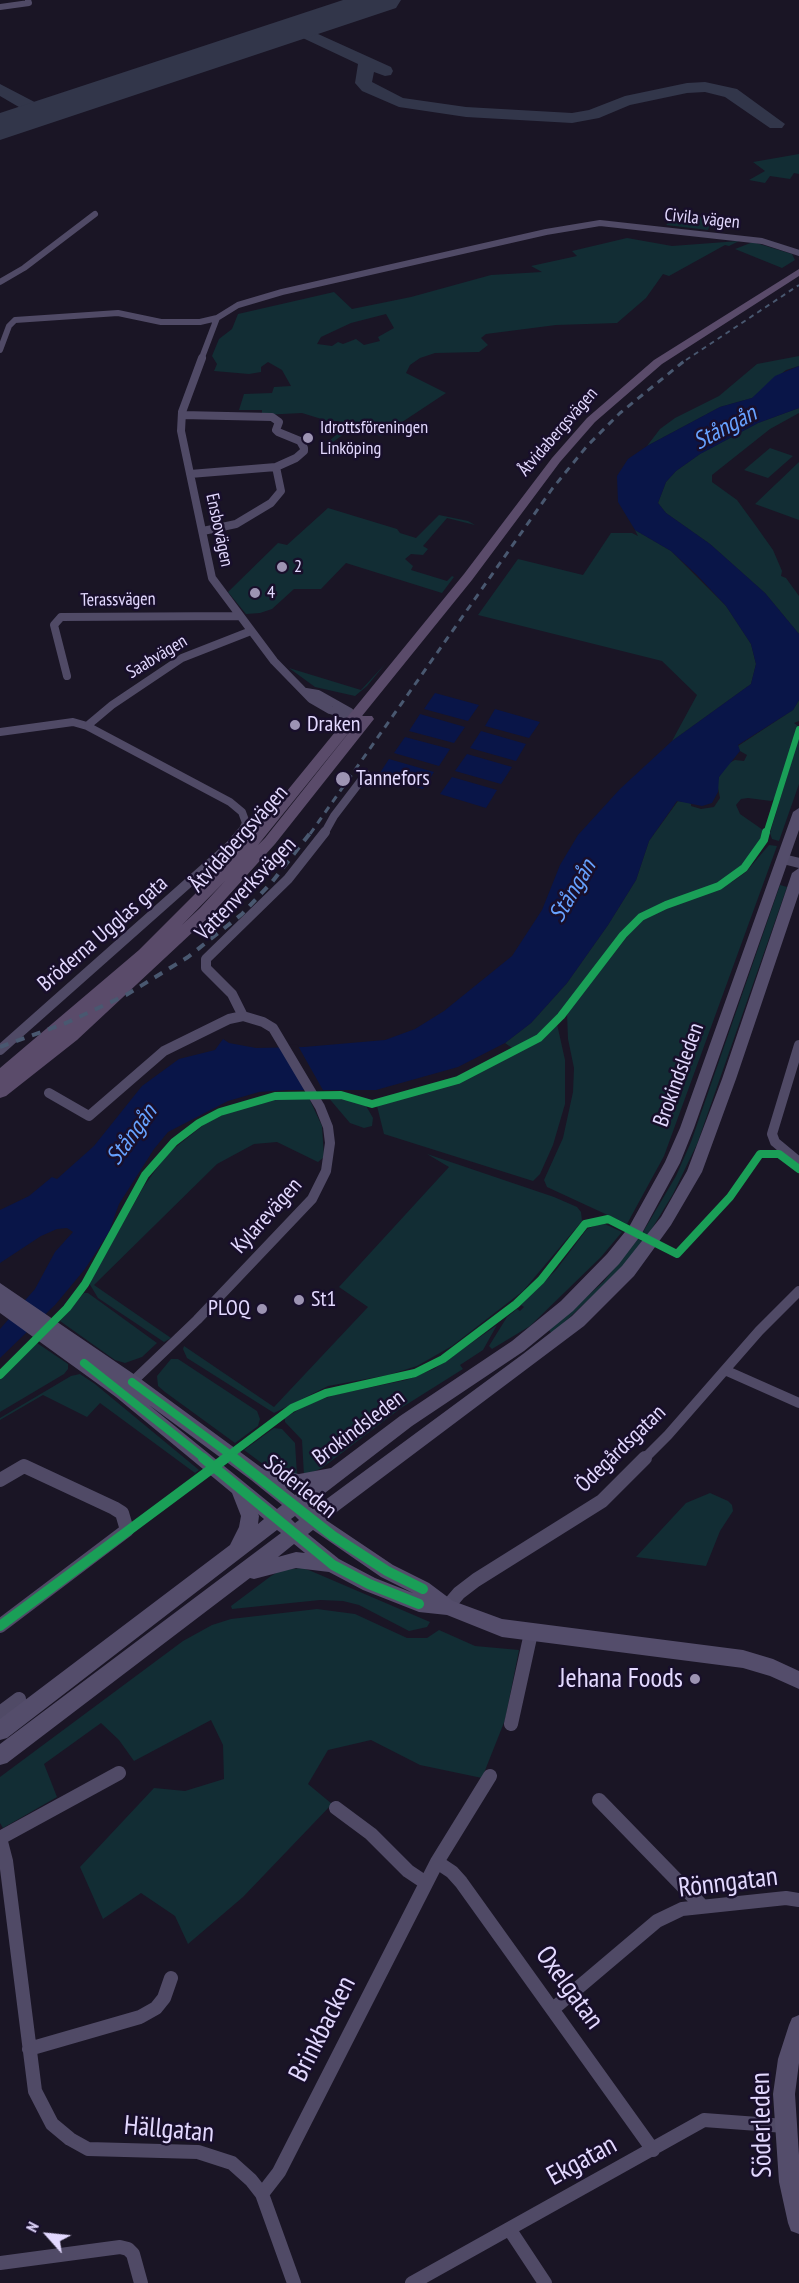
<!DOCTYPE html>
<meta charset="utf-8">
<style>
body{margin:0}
#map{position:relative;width:799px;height:2283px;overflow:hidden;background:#1a1525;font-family:"PT Sans Narrow",sans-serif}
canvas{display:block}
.north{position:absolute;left:18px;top:2205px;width:60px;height:60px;-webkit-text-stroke:4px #180f2b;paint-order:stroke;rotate:297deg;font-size:16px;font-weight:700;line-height:24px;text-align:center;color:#e3d9ff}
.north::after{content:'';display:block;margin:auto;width:21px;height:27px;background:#e3d9ff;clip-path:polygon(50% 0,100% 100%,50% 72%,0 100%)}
</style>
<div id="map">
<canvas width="799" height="2283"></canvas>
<div class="north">N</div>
</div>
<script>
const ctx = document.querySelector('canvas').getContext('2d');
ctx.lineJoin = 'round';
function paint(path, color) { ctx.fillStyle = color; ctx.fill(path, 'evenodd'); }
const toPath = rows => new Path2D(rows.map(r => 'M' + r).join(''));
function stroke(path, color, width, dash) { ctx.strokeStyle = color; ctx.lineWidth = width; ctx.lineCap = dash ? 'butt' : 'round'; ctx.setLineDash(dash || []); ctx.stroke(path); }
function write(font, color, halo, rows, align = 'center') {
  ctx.font = font + ' "PT Sans Narrow",sans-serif'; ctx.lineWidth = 5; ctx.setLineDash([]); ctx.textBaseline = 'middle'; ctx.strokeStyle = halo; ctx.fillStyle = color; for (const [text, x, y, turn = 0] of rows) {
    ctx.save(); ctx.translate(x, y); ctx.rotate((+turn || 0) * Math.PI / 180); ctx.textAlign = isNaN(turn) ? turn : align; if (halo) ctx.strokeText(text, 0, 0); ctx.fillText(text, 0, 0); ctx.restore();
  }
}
paint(toPath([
 [799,154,799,174,794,173,790,179,770,176,765,183,749,180,765,171,753,162],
 [680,211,684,214,713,219,708,230,666,225],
 [627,238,672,246,739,241,729,246,725,245,669,276,663,274,646,298,617,323,556,325,486,334,481,338,488,345,479,352,435,353,420,358,410,365,406,373,446,393,381,436,371,433,376,428,360,422,333,442,329,441,342,430,336,427,342,423,338,421,328,421,302,413,262,415,262,410,239,410,244,394,272,393,274,387,291,386,282,370,268,362,261,367,261,372,249,374,214,371,217,364,212,356,219,339,232,329,238,314,334,292,352,309,411,297,491,275,542,272,531,266,577,256,572,251],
 [386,314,394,328,378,337,380,341,364,345,356,339,343,344,338,342,332,346,317,344,321,337,351,323],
 [753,242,792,254,795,260,782,268,735,249],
 [799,356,799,366,786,370,752,398,720,407,647,446,660,429,675,418,719,396,757,364],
 [799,408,799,413,770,429,712,475,712,482,737,500,756,526,773,550,782,571,781,576,786,578,799,596,799,634,765,593,710,544,666,513,658,503,666,482,676,471,700,454,758,423],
 [770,448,793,456,768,478,744,470],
 [799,462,799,520,755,504],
 [328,508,397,529,400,533,416,538,439,515,468,521,475,525,447,518,423,546,428,549,423,555,411,554,405,559,413,566,411,570,447,581,452,576,454,577,442,593,346,563,321,589,294,589,272,609,260,613,246,614,228,592,278,543,287,545],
 [635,530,671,551,726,606,751,644,756,664,751,684,672,741,697,695,662,661,478,615,518,559,583,575,611,533,632,533,638,536],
 [386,663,367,686,355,696,315,687,289,668,361,690],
 [799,700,799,721,794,723,798,726,777,797,771,801,748,798,741,799,736,805,740,814,763,830,762,839,748,861,729,877,712,886,666,903,636,919,616,940,562,1010,536,1036,515,1050,505,1043,531,1023,567,983,608,925,636,880,649,841,678,801,688,802,691,804,691,806,701,809,714,807,720,798,717,783,719,777,729,763,735,760,744,761,747,755,740,751,738,746,793,710],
 [799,736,799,784,779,841,772,839,770,833],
 [769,845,777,846,664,1156,627,1224,547,1187,544,1180,563,1138,573,1092,574,1068,568,1039,567,1013,637,924,656,911,732,882,746,872],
 [780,885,787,887,697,1144,673,1194,648,1235,643,1232,676,1176,691,1142],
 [557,1024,565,1060,565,1104,553,1145,540,1174,533,1181,384,1134,377,1106,449,1085,486,1069,543,1039],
 [308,1096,322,1126,324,1157,318,1162,277,1142,254,1144,217,1164,94,1285,171,1338,164,1342,98,1298,89,1283,144,1186,167,1154,206,1123,240,1107,279,1098],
 [327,1096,352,1099,365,1104,373,1118,372,1126,364,1128,350,1123],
 [427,1154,554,1197,577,1207,581,1212,582,1221,523,1291,452,1346,417,1366,388,1375,328,1386,274,1413,187,1358,183,1349,184,1346,274,1407,368,1307,339,1287,449,1167],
 [605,1224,622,1232,601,1257,530,1326,492,1349,489,1346,507,1317,517,1309,520,1311,524,1307,521,1305,556,1270,587,1229,597,1225],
 [638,1239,643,1242,620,1270,552,1334,549,1330,603,1282],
 [84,1293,88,1293,157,1343,142,1357,125,1363,115,1360,60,1321],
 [497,1325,483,1350,460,1365,463,1369,401,1408,322,1468,304,1476,302,1440,285,1422,285,1418,306,1405,334,1395,406,1380,434,1369],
 [37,1343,68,1364,68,1369,64,1374,0,1412,0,1378],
 [171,1359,178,1359,257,1411,260,1419,258,1426,235,1443,165,1392,158,1386,157,1376],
 [80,1374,95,1384,199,1470,195,1473,100,1403,87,1417,43,1395,0,1420,0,1418,71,1376],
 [274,1428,282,1429,295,1443,297,1475,278,1472,267,1467,244,1450],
 [710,1493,728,1501,732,1505,733,1511,720,1531,706,1566,636,1557,686,1503],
 [303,1568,311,1571,430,1622,427,1627,409,1631,359,1605,343,1601,320,1600,232,1609,231,1606,271,1576,281,1570],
 [317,1609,355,1614,407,1638,427,1638,439,1630,475,1646,519,1650,505,1720,482,1778,420,1765,371,1740,328,1750,308,1784,332,1804,243,1897,188,1944,175,1916,141,1893,103,1919,80,1867,154,1788,185,1791,224,1779,223,1745,211,1720,134,1761,119,1740,101,1723,44,1764,57,1797,3,1828,0,1823,0,1777,183,1641,212,1625,231,1619]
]), '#122d34');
paint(toPath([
 [799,366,799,408,758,423,700,454,676,471,666,482,658,503,666,513,710,544,765,593,799,634,799,700,793,710,738,745,740,751,719,777,718,792,712,803,702,806,677,801,649,841,636,880,608,925,567,983,531,1023,505,1043,458,1067,376,1090,288,1090,259,1092,228,1101,168,1132,154,1149,119,1204,109,1232,85,1269,55,1305,0,1358,0,1329,35,1289,55,1252,73,1232,67,1228,57,1229,41,1236,0,1263,0,1210,29,1196,52,1177,57,1179,94,1146,142,1086,179,1059,215,1050,223,1039,229,1043,256,1048,304,1047,385,1040,415,1029,444,1011,512,956,542,910,560,865,578,835,620,789,672,741,751,684,756,664,751,644,726,606,697,575,671,551,635,530,618,502,617,476,628,459,647,446,720,407,752,398,775,376],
 [435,693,479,705,468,721,424,709],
 [495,709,540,722,529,738,485,726],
 [420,714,465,727,454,743,409,731],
 [481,731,526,744,516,761,470,748],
 [405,737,450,749,439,766,394,753],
 [467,754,512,767,501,784,455,771],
 [389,759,434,772,423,789,378,776],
 [452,777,497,790,486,808,440,794]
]), '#091548');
paint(toPath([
 [297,1044,324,1092,306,1092,279,1045]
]), '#1a1525');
paint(toPath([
 [296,24,391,67,393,71,391,75,385,76,374,72,372,82,403,98,466,107,572,113,589,110,625,96,687,83,705,82,737,89,785,124,782,128,770,128,725,97,705,92,687,93,630,105,599,118,572,123,466,117,399,107,362,91,355,83,358,64,290,32,288,29,290,26,296,24],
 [0,84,48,109,51,113,48,117,42,118,36,117,0,96,0,84]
]), '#32364a');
paint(toPath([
 [343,0,401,0,396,8,0,140,0,113,343,0]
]), '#32364a');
stroke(toPath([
 [0,7,29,3,28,0],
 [0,282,24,268,95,214],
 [0,350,9,326,15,320,118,313,161,322,200,322,217,318,238,305,282,292,546,232,600,223,762,241,799,253],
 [201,360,217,318]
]), '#504a66', 6);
stroke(toPath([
 [202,358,182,412,181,431,212,578,274,661,311,699,330,710,363,720],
 [182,415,272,417,279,422,276,430,278,432,300,441,304,448,304,451,296,458,276,467,190,474],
 [203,531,236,524,271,503,281,491,276,467],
 [67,676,54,625,61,617,240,616],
 [306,692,318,694,350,712],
 [87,726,112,705,182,658,251,631],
 [0,732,73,722,87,726,230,802,242,812,246,823,241,834],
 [324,834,334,816,366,774]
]), '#504a66', 8);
stroke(toPath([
 [783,859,799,863],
 [243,1016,232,994,206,968,206,959,288,879,325,832],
 [799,1045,772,1134,775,1142,799,1162],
 [0,1050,231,845,242,832],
 [49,1093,89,1116,164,1051,229,1019,243,1016,263,1022,273,1028,320,1107,328,1127,330,1143,326,1171,312,1199,197,1320,128,1386],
 [727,1371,799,1403],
 [644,1459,668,1435,759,1331,799,1291]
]), '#504a66', 10);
stroke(toPath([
 [0,1480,24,1466,114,1508,122,1513,127,1530,0,1626],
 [447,1607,459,1593,476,1580,602,1501,645,1458],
 [0,1713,19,1699],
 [511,1724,531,1633],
 [119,1773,0,1838,6,1861,35,2091,52,2124,70,2139,88,2149,198,2152,232,2163,251,2180,262,2194,294,2283],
 [599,1800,702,1906],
 [336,1808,371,1834,408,1871,426,1883],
 [437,1862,452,1872,461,1882,653,2150],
 [553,2009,657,1921,682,1909,786,1898,799,1900],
 [29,2049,140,2017,156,2008,164,1998,171,1978],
 [262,2194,279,2172,437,1862,490,1776],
 [510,2230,545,2283],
 [0,2263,120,2247,128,2249,133,2254,141,2283],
 [412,2283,704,2120,785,2126]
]), '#504a66', 14);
paint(toPath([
 [799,808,799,830,694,1128,680,1163,641,1235,619,1264,573,1311,524,1351,412,1426,308,1506,313,1509,523,1354,572,1316,622,1266,661,1217,687,1171,722,1079,792,873,799,868,799,893,736,1079,702,1172,671,1225,634,1276,584,1326,326,1520,393,1565,429,1583,453,1601,502,1619,743,1650,773,1659,799,1671,799,1689,770,1676,743,1668,502,1637,447,1615,419,1612,363,1590,329,1572,296,1568,254,1579,250,1578,7,1763,0,1765,0,1744,281,1533,277,1530,7,1738,0,1740,0,1719,230,1545,239,1527,241,1516,232,1493,116,1397,0,1313,0,1283,138,1377,262,1468,299,1474,331,1468,400,1416,512,1341,561,1301,607,1254,629,1227,665,1162,680,1128,793,812,799,808],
 [149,1405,251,1480,282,1505,277,1509,149,1405],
 [286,1488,299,1490,304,1489,295,1495,286,1488],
 [258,1514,264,1519,258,1524,259,1516,258,1514],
 [295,1516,299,1520,295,1523,291,1519,295,1516],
 [313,1530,381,1577,413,1593,375,1578,339,1559,308,1534,313,1530],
 [294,1544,305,1553,296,1552,278,1557,294,1544],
 [799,2015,799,2063,795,2094,799,2155,799,2234,791,2231,788,2223,779,2182,773,2094,778,2059,789,2025,792,2018,799,2015]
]), '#544d6b');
paint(toPath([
 [799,269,799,276,662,364,595,422,560,462,472,580,362,716,372,716,374,719,275,844,210,916,77,1040,6,1096,0,1098,0,1068,139,950,238,851,464,574,552,458,587,418,654,360,799,269],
 [358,721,265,838,258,845,358,721],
 [225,881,200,908,182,925,225,881]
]), '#5a4b6a');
stroke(toPath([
 [686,360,799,285]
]), '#495870', 2, [5, 4.5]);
stroke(toPath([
 [310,834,552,489,587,446,620,413,688,358]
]), '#495870', 3, [7, 6]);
stroke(toPath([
 [0,1047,66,1023,126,995,188,957,242,914,272,882,311,832]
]), '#495870', 4, [9, 8]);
stroke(toPath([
 [766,834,799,729]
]), '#1a9f57', 6);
stroke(toPath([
 [84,1363,205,1459],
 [0,1375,67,1308,85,1284,145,1175,174,1142,199,1123,220,1112,275,1096,341,1095,372,1104,458,1080,539,1038,561,1016,623,935,641,917,666,905,719,886,744,868,764,840,766,832],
 [132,1382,236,1459],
 [224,1459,292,1408,326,1393,415,1373,443,1359,516,1304,541,1280,585,1224,608,1219,677,1254,730,1197,760,1154,779,1154,799,1169]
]), '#1a9f57', 8);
stroke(toPath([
 [203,1458,333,1565,369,1584,419,1604],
 [234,1458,333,1536,387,1571,423,1589],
 [0,1626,226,1458]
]), '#1a9f57', 10);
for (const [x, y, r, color] of [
 [308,438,6,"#9d94b3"],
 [282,567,6,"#9d94b3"],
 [255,593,6,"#9d94b3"],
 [295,725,6,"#9d94b3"],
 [343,779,8,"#9d94b3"],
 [299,1300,6,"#9d94b3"],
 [262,1309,6,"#9d94b3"],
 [695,1679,6,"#9d94b3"]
]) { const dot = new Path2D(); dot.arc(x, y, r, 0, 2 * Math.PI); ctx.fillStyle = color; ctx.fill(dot); stroke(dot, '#180f2b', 2); }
write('18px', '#e3d9ff', '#180f2b', [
 ["Civila vägen",702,219,6],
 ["Åtvidabergsvägen",558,432,-49],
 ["Ensbovägen",219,530,78],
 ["Terassvägen",118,600,-1],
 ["Saabvägen",157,657,-31]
]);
write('18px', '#e3d9ff', '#180f2b', [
 ["Idrottsföreningen",320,428],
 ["Linköping",320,449],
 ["2",294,567],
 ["4",267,593]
], 'left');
write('22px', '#e3d9ff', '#180f2b', [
 ["Draken",307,725],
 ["Tannefors",356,779],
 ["St1",311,1300],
 ["PLOQ",250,1309,"right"]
], 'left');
write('22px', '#e3d9ff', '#180f2b', [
 ["Åtvidabergsvägen",239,839,-48],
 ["Vattenverksvägen",246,889,-46],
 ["Bröderna Ugglas gata",103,934,-41],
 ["Brokindsleden",679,1075,-70],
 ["Kylarevägen",267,1216,-48],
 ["Brokindsleden",359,1428,-37],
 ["Ödegårdsgatan",621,1449,-44],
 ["Söderleden",300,1487,39]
]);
write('italic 24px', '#67a2ff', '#180f2b', [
 ["Stångån",725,428,-28],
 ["Stångån",573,891,-59],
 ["Stångån",132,1135,-54]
]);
write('27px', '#e3d9ff', '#180f2b', [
 ["Jehana Foods",683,1679]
], 'right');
write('27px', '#e3d9ff', '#180f2b', [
 ["Rönngatan",728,1883,-7],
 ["Oxelgatan",569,1988,54],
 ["Brinkbacken",323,2029,-63],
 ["Söderleden",762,2125,-91],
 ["Hällgatan",169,2130,5],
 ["Ekgatan",582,2161,-29]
]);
</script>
